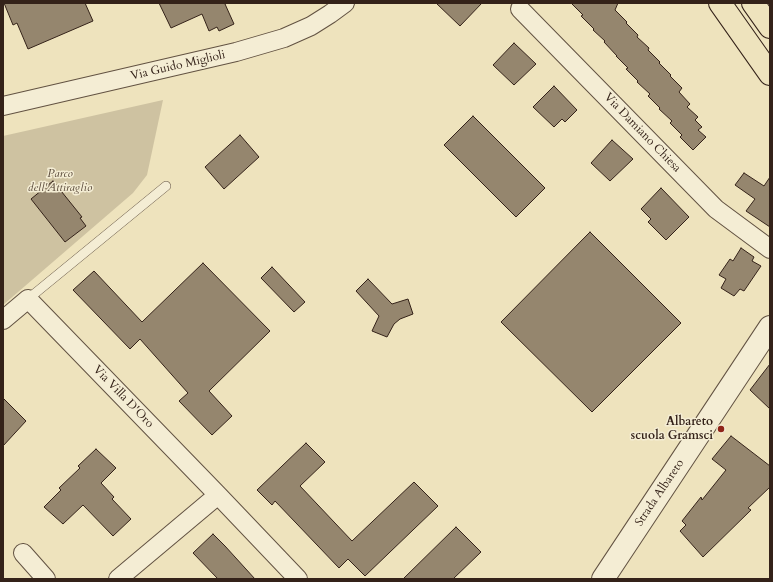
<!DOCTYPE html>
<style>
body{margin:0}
#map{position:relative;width:773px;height:582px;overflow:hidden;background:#eee3bd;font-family:Cardo,serif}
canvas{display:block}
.frame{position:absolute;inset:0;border:4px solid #342219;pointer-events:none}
</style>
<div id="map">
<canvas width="773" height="582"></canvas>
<div class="frame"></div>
</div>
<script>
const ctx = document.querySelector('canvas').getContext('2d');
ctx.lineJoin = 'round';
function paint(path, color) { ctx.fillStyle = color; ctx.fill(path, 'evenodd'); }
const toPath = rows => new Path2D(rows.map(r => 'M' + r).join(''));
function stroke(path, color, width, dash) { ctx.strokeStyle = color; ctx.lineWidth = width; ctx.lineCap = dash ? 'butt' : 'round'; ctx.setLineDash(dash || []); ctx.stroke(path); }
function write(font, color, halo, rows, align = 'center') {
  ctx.font = font + ' Cardo,serif'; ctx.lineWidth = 3; ctx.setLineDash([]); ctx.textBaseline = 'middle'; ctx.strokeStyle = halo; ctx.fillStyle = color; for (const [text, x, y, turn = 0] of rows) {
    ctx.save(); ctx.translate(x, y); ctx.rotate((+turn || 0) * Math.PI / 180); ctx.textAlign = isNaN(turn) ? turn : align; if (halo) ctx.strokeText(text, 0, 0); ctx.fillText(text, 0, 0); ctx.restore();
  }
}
paint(toPath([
 [163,100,147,175,133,193,3,305,3,136]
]), '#cec2a1');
const building = toPath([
 [4,3,85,3,93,21,28,49,17,23,13,25,4,3],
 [159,3,228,3,225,4,234,24,219,31,217,27,209,31,202,14,171,28,159,3],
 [436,3,482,3,460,26,436,3],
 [571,3,618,3,615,10,627,22,626,23,638,35,637,37,649,48,648,50,660,62,659,63,671,75,670,76,682,88,679,92,690,104,687,107,698,117,695,120,702,127,698,130,706,137,693,150,680,137,682,135,670,123,672,121,659,109,660,108,648,96,650,94,637,82,638,81,626,69,628,68,616,56,617,56,604,42,605,41,593,30,594,29,581,16,583,15,571,3],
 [514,43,536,64,514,85,493,65,514,43],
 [554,86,577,110,565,122,562,119,554,127,533,107,554,86],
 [473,116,545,188,516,217,444,145,473,116],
 [240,135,259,157,224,189,205,167,240,135],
 [612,140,633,159,610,181,591,163,612,140],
 [744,173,764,186,770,177,770,227,746,211,755,199,735,185,744,173],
 [53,181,82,217,80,218,86,226,65,242,31,199,53,181],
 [661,188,689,217,666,240,648,222,651,219,641,209,661,188],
 [590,232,681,323,592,412,501,322,590,232],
 [741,248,754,257,752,261,761,266,744,291,740,289,734,296,721,288,726,279,719,275,730,259,733,261,741,248],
 [203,263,270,331,209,391,232,416,212,435,179,401,188,393,140,339,130,349,73,290,94,271,142,322,203,263],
 [272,267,305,302,294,312,261,278,272,267],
 [368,279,392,304,408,299,413,314,400,319,394,324,387,337,372,331,379,316,356,291,368,279],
 [770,364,770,409,750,390,770,364],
 [3,398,26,421,3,446,3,398],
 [731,436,770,466,770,487,748,508,751,510,703,557,680,531,686,525,682,521,701,497,702,500,726,470,712,459,731,436],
 [306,443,325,462,300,486,352,541,414,482,438,506,365,576,348,559,339,568,275,501,272,505,257,490,306,443],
 [96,449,116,468,101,483,114,497,112,499,131,519,113,536,83,505,63,524,44,507,61,490,59,488,80,468,78,466,96,449],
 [456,527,481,552,453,579,403,579,456,527],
 [213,534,225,546,255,579,218,579,193,553,213,534]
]);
paint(building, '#95866e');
stroke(building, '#342219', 1);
const service = toPath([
 [28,299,166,186]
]);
const minor = toPath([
 [520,9,716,209,770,249],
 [3,106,236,52,284,38,311,26,330,14,345,3],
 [3,320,28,299,218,495,298,579],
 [23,553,46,579],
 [118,579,218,495]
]);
const tertiary = toPath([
 [603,579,770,327]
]);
const trunk = toPath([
 [720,3,770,74],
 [753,3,770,27]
]);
stroke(service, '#625242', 10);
stroke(minor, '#625242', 20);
stroke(tertiary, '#625242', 24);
stroke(trunk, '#342219', 24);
stroke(service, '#f4edd4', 9);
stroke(minor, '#f4edd4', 18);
stroke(tertiary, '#f4edd4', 22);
stroke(trunk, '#eee3bd', 22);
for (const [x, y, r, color] of [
 [721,429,4,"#8f2418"]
]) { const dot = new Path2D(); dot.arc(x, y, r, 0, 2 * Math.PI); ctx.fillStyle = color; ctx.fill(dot); stroke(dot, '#f4edd4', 1.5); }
write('12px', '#342219', '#f4edd4', [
 ["Via Guido Miglioli",178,66,-13],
 ["Via Damiano Chiesa",642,133,46],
 ["Via Villa D'Oro",123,397,46],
 ["Strada Albareto",660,493,-56]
]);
write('italic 12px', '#5a4a3b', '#f4edd4', [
 ["Parco",60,174],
 ["dell'Attiraglio",60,188]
]);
write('bold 12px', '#342219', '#f4edd4', [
 ["Albareto",713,422],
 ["scuola Gramsci",713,436]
], 'right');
</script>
